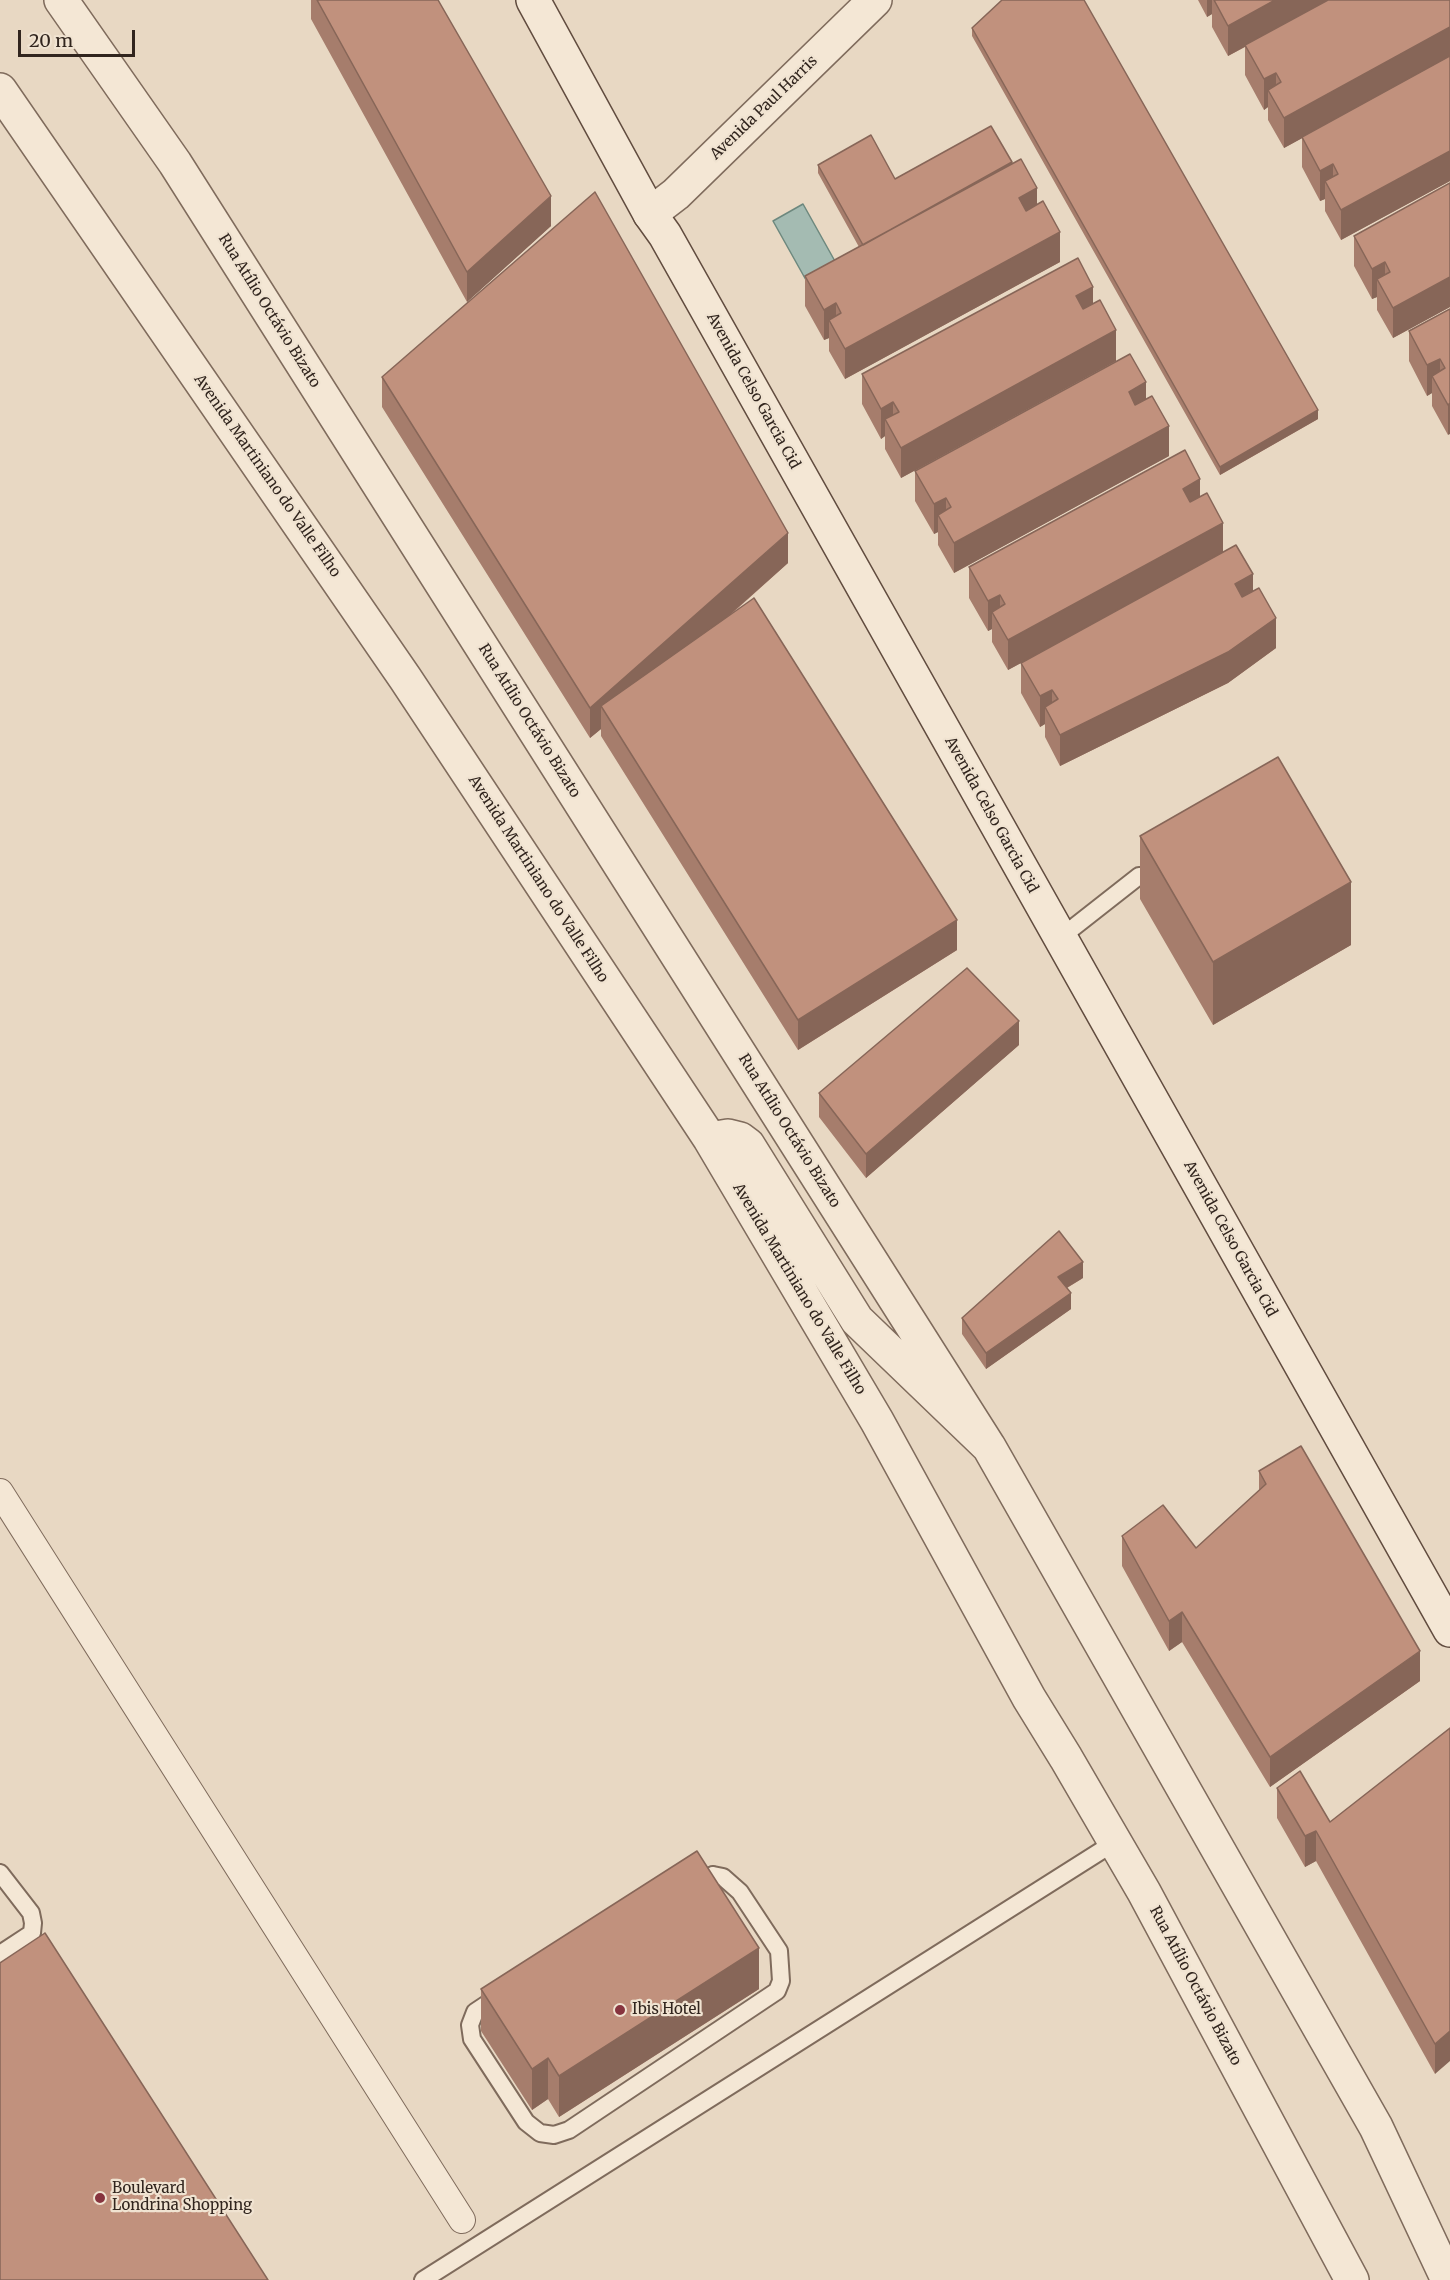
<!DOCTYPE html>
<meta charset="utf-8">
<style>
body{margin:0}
#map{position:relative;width:1450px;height:2280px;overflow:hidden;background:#e8d8c3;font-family:Merriweather,serif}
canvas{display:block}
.scale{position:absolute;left:18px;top:30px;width:117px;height:27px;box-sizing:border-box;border:3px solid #31251e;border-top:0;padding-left:8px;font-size:18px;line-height:21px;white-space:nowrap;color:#31251e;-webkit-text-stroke:4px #f0e3d1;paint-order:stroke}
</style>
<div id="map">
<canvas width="1450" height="2280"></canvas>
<div class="scale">20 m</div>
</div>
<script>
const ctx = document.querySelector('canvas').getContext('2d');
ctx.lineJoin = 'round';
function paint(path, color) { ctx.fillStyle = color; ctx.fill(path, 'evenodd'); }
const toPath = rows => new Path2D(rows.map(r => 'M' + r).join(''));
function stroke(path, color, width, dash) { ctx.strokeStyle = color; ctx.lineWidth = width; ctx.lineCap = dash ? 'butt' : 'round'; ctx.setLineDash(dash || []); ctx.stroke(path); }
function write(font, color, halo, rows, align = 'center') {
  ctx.font = font + ' Merriweather,serif'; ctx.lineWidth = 4.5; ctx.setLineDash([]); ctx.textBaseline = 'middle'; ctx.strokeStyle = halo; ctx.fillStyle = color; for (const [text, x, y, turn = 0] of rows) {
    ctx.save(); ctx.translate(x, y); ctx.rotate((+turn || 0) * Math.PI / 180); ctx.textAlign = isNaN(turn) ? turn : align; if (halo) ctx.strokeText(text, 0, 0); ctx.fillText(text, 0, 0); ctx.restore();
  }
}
const water = toPath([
 [803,204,836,263,806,280,773,221,803,204]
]);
paint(water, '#a4bbb2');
stroke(water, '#6d887e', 1.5);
const service = toPath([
 [1060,938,1139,876],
 [0,1873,31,1913,33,1923,32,1933,0,1954],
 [713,1875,723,1877,740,1892,779,1951,781,1981,777,1991,569,2130,554,2135,540,2133,526,2122,472,2039,470,2025,475,2012,490,2002,713,1875],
 [423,2280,1115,1842]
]);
const pedestrian = toPath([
 [0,1492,462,2220]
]);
const tertiary = toPath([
 [61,0,175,163,989,1447],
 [0,90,405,678,710,1139,877,1421,1029,1698,1066,1758,1144,1892,1352,2280],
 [650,214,676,194,875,0],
 [710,1139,728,1136,740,1139,748,1145,857,1320,989,1447,1376,2127,1448,2280]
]);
const secondary = toPath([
 [533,0,650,214,665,235,1450,1630]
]);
stroke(service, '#7f6b5c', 20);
stroke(pedestrian, '#7f6b5c', 28);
stroke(tertiary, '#7f6b5c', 36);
stroke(secondary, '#614c3f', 36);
stroke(service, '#f4e7d5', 16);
stroke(pedestrian, '#f4e7d5', 26);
stroke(tertiary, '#f4e7d5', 33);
stroke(secondary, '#f4e7d5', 33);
paint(toPath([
 [311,0,438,0,551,226,467,302,311,19],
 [1198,0,1450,0,1450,181,1341,240,1325,211,1325,199,1320,201,1302,167,1302,138,1284,148,1268,120,1268,107,1264,110,1245,75,1245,47,1228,56,1212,27,1212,14,1207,17],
 [972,28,1318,419,1220,475,972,36],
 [1012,164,1037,205,1060,262,845,379,829,351,829,338,824,340,805,306,805,276,859,247,818,173,818,165,895,179],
 [1450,183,1450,307,1393,338,1377,310,1377,297,1372,299,1354,266,1354,236],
 [1093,304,1116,361,901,478,885,449,885,436,881,439,862,404,862,374],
 [1450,309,1448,435,1432,406,1432,393,1427,396,1409,361,1409,331],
 [382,377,788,563,727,618,957,950,798,1050,601,736,601,729,590,738,382,407],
 [1146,399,1169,456,954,573,938,545,938,532,934,534,915,501,915,471],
 [1223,552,1253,592,1276,648,1228,683,1060,766,1045,737,1045,724,1040,727,1021,693,1021,663,1008,670,992,642,992,629,988,631,969,598,969,567],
 [1140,836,1351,945,1213,1025,1140,899],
 [1019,1045,866,1178,819,1117,819,1093],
 [1083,1278,1067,1288,1071,1309,986,1369,962,1334,962,1318],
 [1259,1471,1420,1681,1270,1787,1182,1642,1169,1651,1122,1566,1122,1536,1196,1548,1259,1490],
 [1450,1728,1435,2074,1316,1861,1305,1867,1277,1818,1277,1788,1330,1822],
 [481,1989,759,1989,559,2117,548,2099,532,2110,481,2031]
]), '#a67d6c');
paint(toPath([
 [1207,0,1212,0,1212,14,1207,17],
 [1275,0,1330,0,1228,56,1228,26],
 [1450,27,1450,58,1284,148,1284,118],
 [1276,73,1276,103,1268,90,1268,107,1264,110,1264,79],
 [1450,151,1450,181,1341,240,1341,210],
 [1333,164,1333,195,1325,181,1325,199,1320,201,1320,171],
 [1037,188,1037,218,1019,228,1019,198],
 [551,196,551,226,467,302,467,272],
 [1060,232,1060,262,845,379,845,349],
 [1385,262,1385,292,1377,279,1377,297,1372,299,1372,269],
 [1450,277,1450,307,1393,338,1393,308],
 [1093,287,1093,317,1076,326,1076,296],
 [836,303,836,333,829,320,829,338,824,340,824,310],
 [1116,330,1116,361,901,478,901,448],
 [1440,359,1440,389,1432,376,1432,393,1427,396,1427,365],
 [1146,382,1146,412,1129,422,1129,392],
 [893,402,893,432,885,419,885,436,881,439,881,409],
 [1450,403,1450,434,1448,435,1448,405],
 [1318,410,1318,419,1220,475,1220,467],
 [1169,426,1169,456,954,573,954,543],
 [1200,479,1200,509,1183,519,1183,489],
 [946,498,946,528,938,515,938,532,934,534,934,504],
 [1223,523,1223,553,1008,670,1008,640],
 [788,533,788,563,610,721,601,706,601,729,590,738,590,708],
 [1253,574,1253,605,1235,614,1235,584],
 [1000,595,1000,625,992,612,992,629,988,631,988,601],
 [1276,618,1276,648,1228,683,1060,766,1060,735],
 [1052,690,1052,720,1045,707,1045,724,1040,727,1040,696],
 [1351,882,1351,945,1213,1025,1213,962],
 [957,920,957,950,798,1050,798,1020],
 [1019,1021,1019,1045,866,1178,866,1154],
 [1083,1262,1083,1278,1058,1293,1058,1277],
 [1071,1293,1071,1309,986,1369,986,1353],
 [1182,1612,1182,1642,1169,1651,1169,1621],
 [1420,1651,1420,1681,1270,1787,1270,1757],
 [1316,1831,1316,1861,1305,1867,1305,1836],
 [759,1948,759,1989,559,2117,559,2076],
 [1450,2031,1450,2061,1435,2074,1435,2044],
 [548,2058,548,2099,532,2110,532,2069]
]), '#876658');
const building = toPath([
 [317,0,438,0,551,196,467,272,317,0],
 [1002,0,1084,0,1318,410,1220,467,972,28,1002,0],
 [1214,0,1275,0,1228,26,1214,0],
 [1328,0,1450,0,1450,27,1284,118,1268,90,1281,82,1276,73,1264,79,1245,45,1328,0],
 [1450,56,1450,151,1341,210,1325,181,1338,174,1333,164,1320,171,1302,137,1450,56],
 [991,126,1012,162,863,245,818,165,871,135,895,179,991,126],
 [1021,159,1037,188,1019,198,1026,211,1043,201,1060,232,845,349,829,320,841,313,836,303,824,310,805,276,1021,159],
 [1450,183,1450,277,1393,308,1377,279,1390,272,1385,262,1372,269,1354,236,1450,183],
 [595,192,788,533,590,708,382,377,595,192],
 [1078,258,1093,287,1076,296,1083,309,1100,300,1116,330,901,448,885,419,899,412,893,402,881,409,862,374,1078,258],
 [1450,309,1450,403,1448,405,1432,376,1445,368,1440,359,1427,365,1409,331,1450,309],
 [1130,354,1146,382,1129,392,1135,405,1152,396,1169,426,954,543,938,515,951,507,946,498,934,504,915,471,1130,354],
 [1185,450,1200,479,1183,489,1190,502,1207,493,1223,523,1008,640,992,612,1005,604,1000,595,988,601,969,567,1185,450],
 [1236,545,1253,574,1235,584,1242,597,1259,588,1276,618,1228,652,1060,735,1045,707,1058,699,1052,690,1040,696,1021,663,1236,545],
 [754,598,957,920,798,1020,601,706,754,598],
 [1278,757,1351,882,1213,962,1140,836,1278,757],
 [967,968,1019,1021,866,1154,819,1093,967,968],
 [1059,1231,1083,1262,1058,1277,1071,1293,986,1353,962,1318,1059,1231],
 [1301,1446,1420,1651,1270,1757,1182,1612,1169,1621,1122,1536,1163,1505,1196,1548,1266,1484,1259,1471,1301,1446],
 [1450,1728,1450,2031,1435,2044,1316,1831,1305,1836,1277,1788,1300,1771,1330,1822,1450,1728],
 [697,1851,759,1948,559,2076,548,2058,532,2069,481,1989,697,1851],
 [45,1933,268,2280,0,2280,0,1963,45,1933]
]);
paint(building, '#c1917d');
stroke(building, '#876658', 1.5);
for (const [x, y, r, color] of [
 [620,2010,6,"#87343e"],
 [100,2198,6,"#87343e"]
]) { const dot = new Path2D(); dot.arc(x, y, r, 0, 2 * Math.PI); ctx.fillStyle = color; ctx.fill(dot); stroke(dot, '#f0e3d1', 2); }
write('15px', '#31251e', '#f0e3d1', [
 ["Avenida Paul Harris",764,108,-44],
 ["Rua Atílio Octávio Bizato",269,311,58],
 ["Avenida Celso Garcia Cid",753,391,61],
 ["Avenida Martiniano do Valle Filho",267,476,55],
 ["Rua Atílio Octávio Bizato",529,721,58],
 ["Avenida Celso Garcia Cid",991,815,61],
 ["Avenida Martiniano do Valle Filho",538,879,57],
 ["Rua Atílio Octávio Bizato",789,1131,58],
 ["Avenida Celso Garcia Cid",1230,1239,61],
 ["Avenida Martiniano do Valle Filho",799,1289,59],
 ["Rua Atílio Octávio Bizato",1195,1986,62]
]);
write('15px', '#31251e', '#f0e3d1', [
 ["Ibis Hotel",632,2010],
 ["Boulevard",112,2189],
 ["Londrina Shopping",112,2206]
], 'left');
</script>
